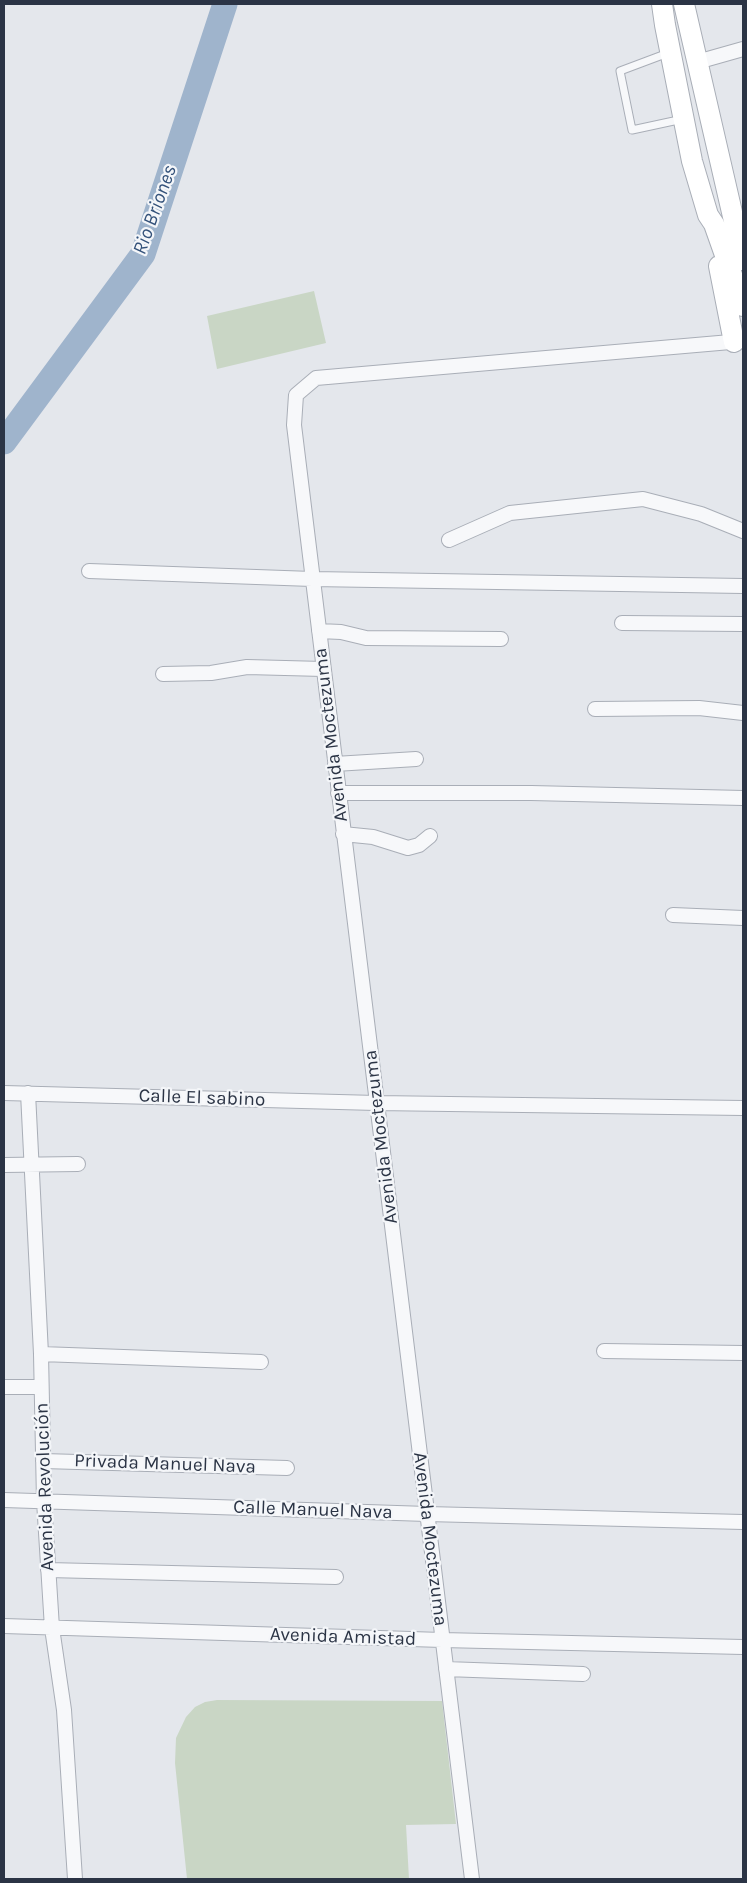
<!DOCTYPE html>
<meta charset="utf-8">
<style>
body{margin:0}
#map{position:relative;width:747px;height:1883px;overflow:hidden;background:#e4e7ec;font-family:Karla,sans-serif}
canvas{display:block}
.frame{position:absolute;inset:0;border:5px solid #2b3445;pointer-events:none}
</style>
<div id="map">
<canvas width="747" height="1883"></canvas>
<div class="frame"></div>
</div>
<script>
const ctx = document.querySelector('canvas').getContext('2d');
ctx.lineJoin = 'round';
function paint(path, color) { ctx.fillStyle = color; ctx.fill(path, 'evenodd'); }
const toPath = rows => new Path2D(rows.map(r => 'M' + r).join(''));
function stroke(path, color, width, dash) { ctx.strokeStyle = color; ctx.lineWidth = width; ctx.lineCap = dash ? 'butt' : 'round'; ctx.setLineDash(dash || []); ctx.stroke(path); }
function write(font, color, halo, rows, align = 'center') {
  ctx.font = font + ' Karla,sans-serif'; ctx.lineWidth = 4.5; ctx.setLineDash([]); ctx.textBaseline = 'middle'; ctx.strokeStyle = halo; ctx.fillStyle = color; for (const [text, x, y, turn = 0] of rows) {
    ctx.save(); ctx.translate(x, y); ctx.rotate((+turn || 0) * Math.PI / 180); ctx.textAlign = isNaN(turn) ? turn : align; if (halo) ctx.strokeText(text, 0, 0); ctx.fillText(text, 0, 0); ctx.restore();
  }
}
paint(toPath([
 [314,291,326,343,217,369,207,316],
 [217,1700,442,1701,456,1824,406,1825,409,1879,187,1879,175,1763,176,1738,186,1717,195,1707,205,1702]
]), '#c9d6c5');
stroke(toPath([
 [4,442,143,254,225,4]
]), '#9fb4cc', 25);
const lane = toPath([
 [668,53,620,71,632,130,683,119]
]);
const street = toPath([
 [697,62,743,49],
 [449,540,510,513,643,499,701,514,743,531],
 [89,571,312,579,743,586],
 [622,623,743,624],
 [319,631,341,632,366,638,501,639],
 [163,674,211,673,247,667,323,669],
 [595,709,699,708,743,713],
 [335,764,416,759],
 [338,793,531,793,743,798],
 [343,834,373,837,408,848,419,845,430,836],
 [673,915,743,918],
 [4,1093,376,1103,743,1108],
 [28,1093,41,1354,44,1501,52,1628,64,1710,75,1879],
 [4,1165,78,1164],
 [604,1351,743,1353],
 [41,1354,261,1362],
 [4,1387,41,1387],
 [43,1461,287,1468],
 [4,1500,427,1514,743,1522],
 [48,1570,336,1577],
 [4,1626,442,1640,743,1647],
 [446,1669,583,1674],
 [472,1879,294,425,296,395,316,378,742,341]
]);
const secondary = toPath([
 [662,4,665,25,692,161,708,215,714,224,743,306],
 [684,4,743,260],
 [719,266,734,342]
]);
stroke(lane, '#a9aeb7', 9);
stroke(street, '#a9aeb7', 16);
stroke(secondary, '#a9aeb7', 22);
stroke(lane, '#f7f8fa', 7);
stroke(street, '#f7f8fa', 14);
stroke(secondary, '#fff', 20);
write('19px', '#2b3445', '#f4f6f9', [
 ["Avenida Moctezuma",331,735,-97],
 ["Calle El sabino",202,1098,2],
 ["Avenida Moctezuma",381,1137,-97],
 ["Privada Manuel Nava",165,1464,2],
 ["Avenida Revolución",45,1487,-92],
 ["Calle Manuel Nava",313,1510,2],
 ["Avenida Moctezuma",430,1539,83],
 ["Avenida Amistad",343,1637,2]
]);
write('italic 20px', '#34527a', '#f4f6f9', [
 ["Rio Briones",155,210,-70]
]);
</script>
